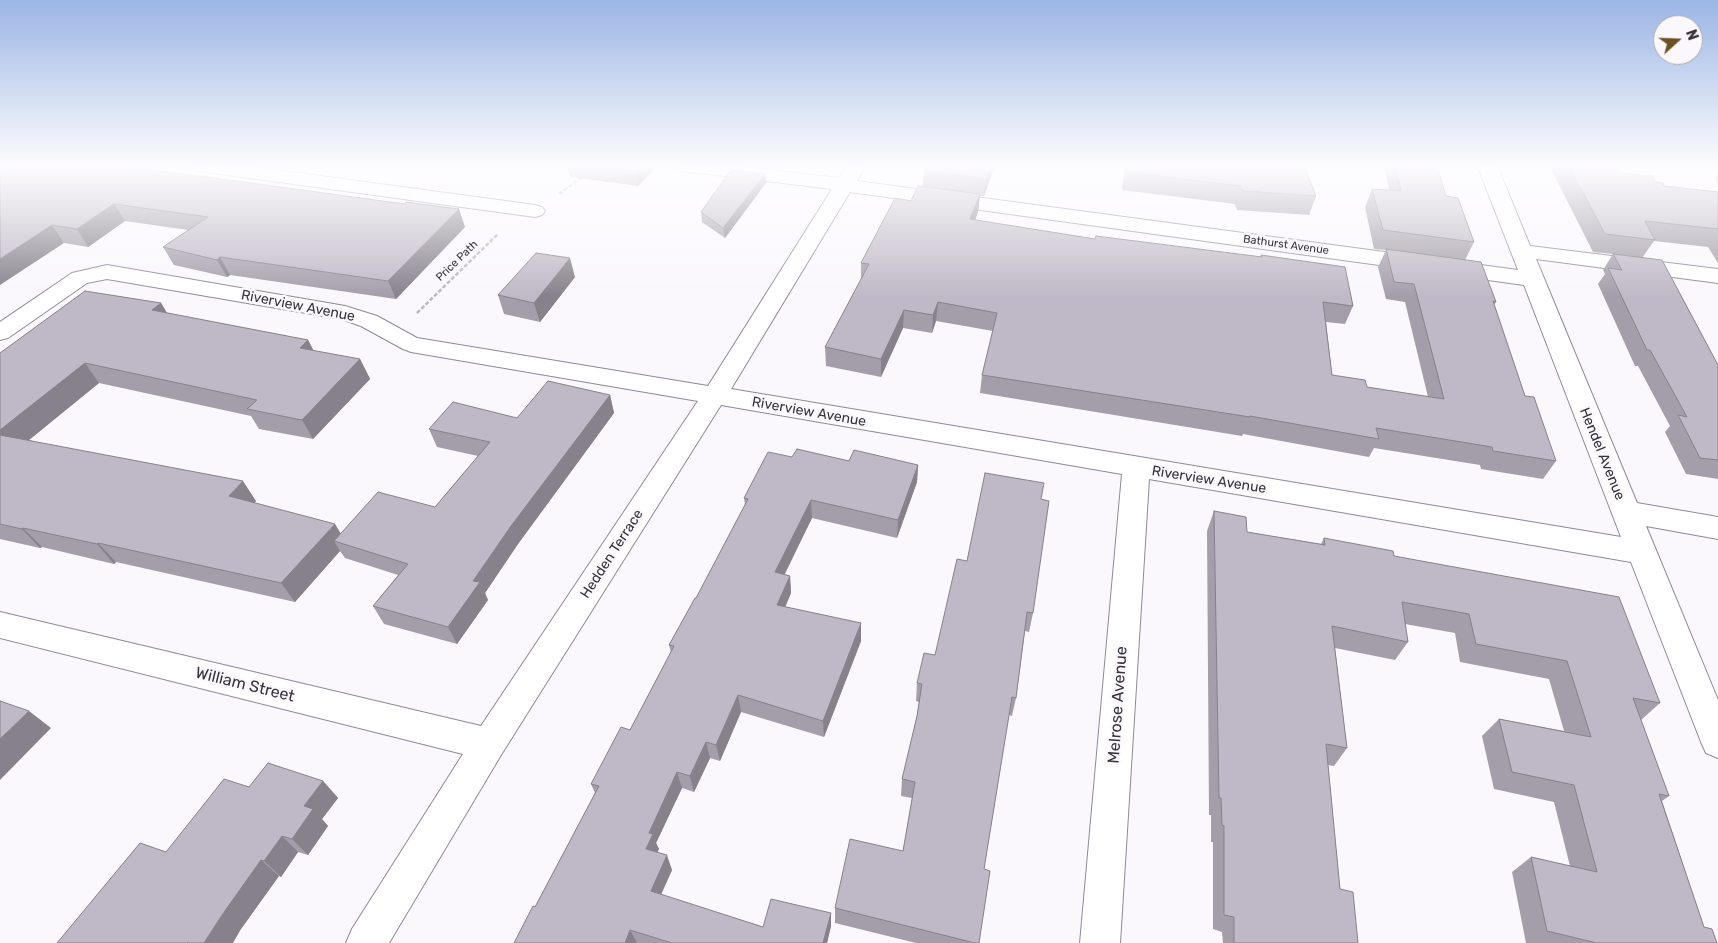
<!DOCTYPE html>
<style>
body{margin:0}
#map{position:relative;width:1718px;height:943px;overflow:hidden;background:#faf8fd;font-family:Rubik,sans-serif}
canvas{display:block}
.north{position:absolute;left:1653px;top:15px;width:50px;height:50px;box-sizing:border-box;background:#faf8fd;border:1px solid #aba9ae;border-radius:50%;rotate:70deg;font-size:14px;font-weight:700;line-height:20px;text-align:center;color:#353338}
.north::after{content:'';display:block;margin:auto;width:18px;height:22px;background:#6e5025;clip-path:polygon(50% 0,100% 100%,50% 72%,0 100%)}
</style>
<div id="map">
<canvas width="1718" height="943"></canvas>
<div class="north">N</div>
</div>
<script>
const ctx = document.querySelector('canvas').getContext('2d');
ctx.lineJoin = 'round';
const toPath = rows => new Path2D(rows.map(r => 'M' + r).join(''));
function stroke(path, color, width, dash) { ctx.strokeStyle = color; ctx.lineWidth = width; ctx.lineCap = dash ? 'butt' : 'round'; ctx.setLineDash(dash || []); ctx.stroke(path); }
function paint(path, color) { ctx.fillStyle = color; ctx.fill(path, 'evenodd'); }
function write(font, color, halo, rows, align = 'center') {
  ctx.font = font + ' Rubik,sans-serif'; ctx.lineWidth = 5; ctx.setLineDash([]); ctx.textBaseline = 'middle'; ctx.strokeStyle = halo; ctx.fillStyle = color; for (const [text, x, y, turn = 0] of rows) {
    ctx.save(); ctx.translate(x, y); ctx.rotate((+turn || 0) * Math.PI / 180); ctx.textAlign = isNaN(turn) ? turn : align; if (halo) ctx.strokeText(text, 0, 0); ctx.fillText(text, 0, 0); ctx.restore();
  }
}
const street = toPath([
 [189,165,240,165,535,205,542,207,545,211,542,215,535,217,198,171,191,169,189,165],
 [673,165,729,165,839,178,847,165,866,165,857,181,1518,270,1477,165,1497,165,1530,246,1718,269,1718,283,1536,259,1637,503,1718,517,1718,539,1646,526,1718,700,1718,758,1706,753,1701,742,1631,562,1149,479,1120,943,1080,943,1122,474,721,405,501,755,389,943,346,943,352,929,463,754,0,638,0,612,481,726,698,401,411,352,403,349,361,326,341,319,107,279,87,283,8,338,0,340,0,322,72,273,107,265,345,306,377,316,417,338,708,386,832,189,682,171,675,169,673,165],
 [850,192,1524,285,1621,537,731,389,850,192]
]);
stroke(street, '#8f8996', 2);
stroke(toPath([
 [559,194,582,177],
 [417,313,498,234]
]), '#bab8bd', 2.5, [4, 2]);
paint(street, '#fff');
paint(toPath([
 [0,165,465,227,396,299,230,275,227,277,174,265,163,247,188,230,125,221,88,247,64,243],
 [567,165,658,165,638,186,570,177],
 [745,165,779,165,776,169],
 [995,165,984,196,980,196,978,212,975,220,1095,239,1260,257,1261,255,1353,306,1345,324,1326,322,1332,375,1367,387,1428,397,1405,302,1386,299,1378,267,1386,250,1374,249,1365,207,1372,189,1389,190,1384,165,1437,165,1446,196,1474,242,1465,260,1496,302,1494,305,1525,396,1556,461,1543,479,1481,469,1480,465,1374,448,1369,457,1243,434,1242,436,980,393,982,375,993,331,936,321,932,333,903,328,881,377,826,366,825,347,861,280,861,263,923,187,924,171],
 [1125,165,1304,165,1316,196,1309,215,1237,210,1235,204,1122,190],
 [1549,165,1616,165,1620,173,1656,182,1664,186,1718,192,1718,263,1708,247,1654,241,1642,258,1718,365,1718,479,1686,474,1665,432,1670,426,1638,366,1635,366,1598,284,1605,274,1603,270,1613,254,1593,252],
 [765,174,766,183,725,238,702,222,701,212],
 [1718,175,1718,182,1715,179],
 [575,277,540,322,504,314,498,295],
 [161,303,167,313,308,340,314,351,360,359,370,379,313,439,259,429,251,416,99,383,29,440,256,501,254,503,340,534,435,507,478,456,437,447,429,429,517,418,610,395,614,413,518,544,485,593,488,600,457,644,384,624,373,606,398,575,345,558,340,551,295,602,116,562,114,564,42,547,40,548,0,539,0,353],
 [792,457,918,465,917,482,897,538,812,518,785,574,790,576,791,593,785,607,861,623,861,641,824,737,741,712,720,761,710,758,694,792,682,788,656,843,659,849,657,852,672,870,661,895,763,927,831,913,831,926,827,943,514,943,535,907,595,793,591,784,630,730,671,652,669,645,696,598,745,505,744,498],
 [1041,499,1033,613,1029,632,1025,631,1016,698,1012,716,1009,715,984,869,979,943,916,943,835,923,835,908,903,851,912,798,901,796,902,779,917,716,919,702,916,701,917,683,935,655,967,561],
 [1214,511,1247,532,1321,544,1324,538,1394,556,1660,703,1641,720,1669,796,1662,801,1704,927,1717,943,1526,943,1512,872,1531,857,1570,866,1554,802,1494,789,1482,736,1499,719,1564,731,1549,679,1460,662,1455,633,1405,624,1408,642,1395,660,1335,648,1347,748,1334,766,1328,765,1340,889,1358,943,1223,943,1222,932,1213,929,1213,842,1211,842,1211,815,1209,815,1207,531],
 [323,781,338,798,322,819,328,826,308,855,298,852,281,877,279,876,241,929,166,852]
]), '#a49eaa');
paint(toPath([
 [642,165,658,165,638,186,636,171],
 [991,165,995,165,984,196,986,179],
 [765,174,766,183,725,238,723,228],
 [980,194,978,212,969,237,970,219],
 [114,204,125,221,88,247,77,229],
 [459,209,465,227,396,299,388,281],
 [52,225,64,243,0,285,0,259],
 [220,257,230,275,227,277,217,260],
 [570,258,575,277,540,322,534,303],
 [938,302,936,321,932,333,933,315],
 [161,303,173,323,152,310],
 [904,310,903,328,881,377,881,359],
 [308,340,318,360,300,348],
 [360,359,370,379,313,439,302,420],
 [85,363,99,383,13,453,0,439,0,430],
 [610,395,614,413,518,544,485,593,488,600,457,644,448,627,473,581,511,526],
 [918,465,917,482,897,538,898,520],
 [243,481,256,501,242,516,229,496],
 [811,500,812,518,777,589,775,572],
 [335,524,347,544,334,541,340,551,295,602,281,583],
 [23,528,42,547,40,548,22,529],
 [98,543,116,562,114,564,97,544],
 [790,576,791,593,779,622,777,605],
 [861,623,861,641,824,737,823,721],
 [738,695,741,712,720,761,716,745],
 [29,711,51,728,0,780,0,739],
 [706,742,710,758,694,792,690,776],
 [677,772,682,788,656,843,659,849,652,864,646,849,649,833],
 [323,781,338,798,322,819,328,826,308,855,292,839,304,806],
 [282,836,298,852,281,877,264,861],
 [667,855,672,870,656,905,651,891],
 [261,860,279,876,241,929,233,943,204,943,222,915],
 [831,913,831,926,827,943,823,943],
 [630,930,637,943,625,943]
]), '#86818b');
const building = toPath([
 [0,165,118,165,405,204,406,202,459,209,388,281,220,257,217,260,163,247,208,217,114,204,77,229,52,225,0,259,0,165],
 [587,165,642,165,636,171,587,165],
 [927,165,991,165,986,179,924,171,927,165],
 [1127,165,1304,165,1316,196,1243,191,1241,186,1126,172,1127,165],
 [1395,165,1437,165,1446,196,1458,198,1474,242,1383,230,1372,189,1401,191,1395,165],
 [1568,165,1616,165,1620,173,1652,176,1656,182,1663,183,1664,186,1718,192,1718,229,1645,221,1655,240,1605,234,1568,165],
 [731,170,765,174,723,228,701,212,731,170],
 [918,186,980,194,970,219,1095,239,1096,236,1262,257,1261,255,1345,267,1353,306,1323,302,1332,375,1365,380,1367,387,1444,399,1414,284,1394,282,1386,249,1481,262,1496,302,1493,301,1525,396,1534,397,1556,461,1493,451,1492,447,1376,428,1379,439,1250,416,1250,417,982,375,997,313,938,302,933,315,904,310,881,359,825,347,869,264,861,263,895,198,911,201,918,186],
 [536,253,570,258,534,303,498,295,536,253],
 [1613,254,1662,260,1718,365,1718,460,1700,458,1678,415,1687,417,1650,350,1647,350,1608,268,1622,270,1613,254],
 [85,291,161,303,152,310,308,340,300,348,360,359,302,420,247,409,257,400,85,363,0,430,0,353,85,291],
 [548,381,610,395,511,526,473,581,480,582,448,627,373,606,408,564,334,541,378,492,435,507,490,442,429,429,453,402,517,418,548,381],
 [0,435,243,481,229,496,335,524,281,583,98,543,97,544,23,528,22,529,0,524,0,435],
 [797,449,849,461,854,450,918,465,898,520,811,500,775,572,790,576,777,605,861,623,823,721,738,695,716,745,706,742,690,776,677,772,649,833,653,834,646,849,667,855,651,891,763,927,771,899,831,913,823,943,672,943,630,930,625,943,514,943,533,906,535,907,599,786,591,784,621,727,630,730,674,646,669,645,695,598,696,598,748,499,744,498,768,452,792,457,797,449],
 [985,473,1044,483,1041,499,1049,501,1033,613,1027,612,1016,698,1012,697,984,869,990,871,979,943,975,943,835,908,850,839,903,851,915,782,902,779,917,716,922,684,917,683,924,653,935,655,957,559,967,561,985,473],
 [1214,511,1246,517,1247,532,1325,545,1324,538,1393,551,1394,556,1619,597,1660,703,1633,698,1669,796,1659,794,1704,927,1712,929,1717,943,1597,943,1547,931,1531,857,1597,872,1574,785,1512,772,1499,719,1591,737,1567,661,1476,644,1469,614,1402,602,1408,642,1332,626,1347,748,1326,744,1340,889,1353,892,1358,943,1234,943,1234,917,1224,915,1224,826,1222,825,1221,798,1219,798,1214,511],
 [0,701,29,711,0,739,0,701],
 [268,763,323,781,304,806,313,809,292,839,282,836,264,861,261,860,222,915,204,943,190,943,188,942,187,943,57,943,140,843,166,852,224,779,249,787,268,763]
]);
paint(building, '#bfb8c6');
stroke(building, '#86818b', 1);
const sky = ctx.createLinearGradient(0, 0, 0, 297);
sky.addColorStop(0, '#9bb5e4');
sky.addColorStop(0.56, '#fdfcfe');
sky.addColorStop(1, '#fdfcfe00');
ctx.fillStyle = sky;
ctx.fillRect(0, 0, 1718, 297);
write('11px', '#353338', '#faf8fd', [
 ["Bathurst Avenue",1286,245,8],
 ["Price Path",457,261,-44]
]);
write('14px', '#353338', '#faf8fd', [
 ["Riverview Avenue",298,306,11],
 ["Riverview Avenue",809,412,10],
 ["Hendel Avenue",1602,454,68],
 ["Riverview Avenue",1209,480,9],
 ["Hedden Terrace",612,554,-57]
]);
write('16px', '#353338', '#faf8fd', [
 ["William Street",245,685,14],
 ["Melrose Avenue",1118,705,-86]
]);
</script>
